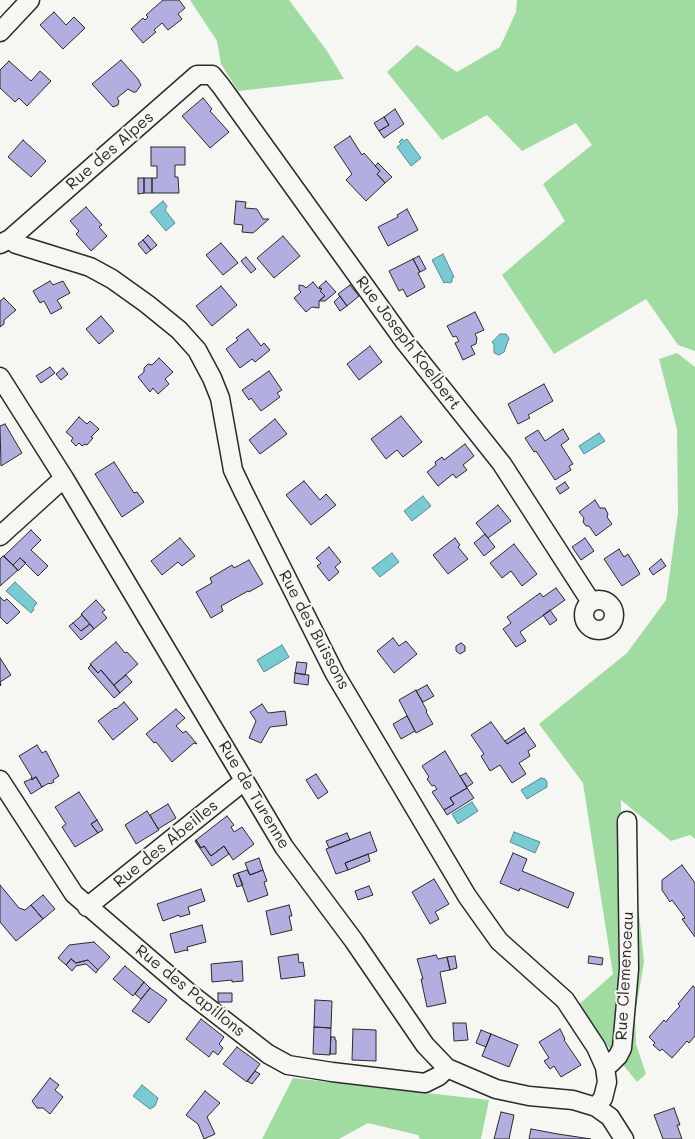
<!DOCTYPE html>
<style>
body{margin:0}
canvas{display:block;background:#f6f6f2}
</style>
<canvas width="695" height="1139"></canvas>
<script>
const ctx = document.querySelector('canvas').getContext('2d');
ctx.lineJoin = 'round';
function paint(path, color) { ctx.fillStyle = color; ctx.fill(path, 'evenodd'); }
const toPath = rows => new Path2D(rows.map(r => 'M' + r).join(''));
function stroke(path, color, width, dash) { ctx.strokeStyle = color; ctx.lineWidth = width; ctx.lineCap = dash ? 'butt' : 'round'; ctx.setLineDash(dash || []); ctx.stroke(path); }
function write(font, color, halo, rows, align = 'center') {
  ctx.font = font + ' Mali,sans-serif'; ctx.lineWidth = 4; ctx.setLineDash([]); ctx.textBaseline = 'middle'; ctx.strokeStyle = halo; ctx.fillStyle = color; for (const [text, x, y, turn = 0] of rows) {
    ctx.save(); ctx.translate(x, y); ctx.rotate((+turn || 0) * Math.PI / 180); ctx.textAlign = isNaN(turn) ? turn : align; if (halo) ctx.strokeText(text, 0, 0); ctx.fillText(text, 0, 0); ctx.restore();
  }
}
paint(toPath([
 [190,0,289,0,327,51,344,79,238,91,221,64,217,41],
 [517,0,695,0,695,351,678,345,646,299,554,354,502,275,565,221,543,184,592,145,576,123,522,151,487,115,442,140,387,72,417,45,457,72,500,47,516,12],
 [677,353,695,367,695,839,690,835,671,841,621,800,621,867,637,894,644,962,635,1015,636,1044,646,1074,637,1082,576,1007,613,974,583,783,539,724,627,653,666,600,678,513,677,429,659,359],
 [293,1078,489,1100,481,1139,420,1139,418,1135,368,1123,339,1139,262,1139]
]), '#a0dba1');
const water = toPath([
 [402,139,404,141,407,139,421,158,411,166,397,147,401,144,399,142,402,139],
 [163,201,167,206,165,210,175,223,166,231,150,212,163,201],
 [443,254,454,277,452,278,452,282,449,283,446,282,444,283,432,260,443,254],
 [500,334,506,334,509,338,504,352,499,355,494,353,494,345,492,342,500,334],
 [599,433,605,441,584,454,579,446,599,433],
 [423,496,431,506,412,521,404,511,423,496],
 [392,553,399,562,380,577,372,568,392,553],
 [15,582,37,603,33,608,34,610,31,613,6,591,15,582],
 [282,645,289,657,264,672,257,660,282,645],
 [541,778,545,779,547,782,547,787,527,799,521,790,541,778],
 [472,802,478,811,458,824,452,814,472,802],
 [514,832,540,842,535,853,510,842,514,832],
 [142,1085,158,1098,155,1106,150,1109,133,1096,142,1085]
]);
paint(water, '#79cad3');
stroke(water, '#5a8a90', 1);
const building = toPath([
 [163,0,179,0,185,8,178,14,182,19,168,30,162,23,154,30,156,32,143,43,131,29,143,18,145,20,148,17,146,15,163,0],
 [54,12,66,25,74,17,85,28,63,49,40,25,54,12],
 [121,60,138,79,141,85,136,92,133,92,128,89,117,98,119,101,118,105,113,107,92,84,121,60],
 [9,61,31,81,40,71,51,81,27,106,19,98,15,102,0,88,0,70,9,61],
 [203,98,212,109,210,111,229,132,210,148,182,116,203,98],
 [395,109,404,124,384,138,379,131,389,125,384,117,395,109],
 [384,117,389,125,379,131,374,123,384,117],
 [350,136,362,155,364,153,380,171,377,174,385,183,366,201,346,180,352,174,334,147,350,136],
 [23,140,46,161,31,177,8,157,23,140],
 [151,147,185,147,185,165,175,165,175,177,178,177,179,193,152,193,152,178,157,178,157,166,151,166,151,147],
 [378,163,392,177,385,183,377,174,380,171,375,166,378,163],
 [138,178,144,178,144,193,138,194,138,178],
 [144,178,152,178,152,193,144,193,144,178],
 [236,201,246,202,245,208,257,209,263,219,269,219,253,233,242,232,243,225,234,224,236,201],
 [86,207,102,225,99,227,107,236,91,251,76,234,79,231,70,221,86,207],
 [407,209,418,230,388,246,378,227,398,217,397,215,407,209],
 [148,235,157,245,151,250,143,240,148,235],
 [283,236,300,256,274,278,257,258,283,236],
 [143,240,151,250,146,254,138,244,143,240],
 [221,243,238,263,223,275,206,255,221,243],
 [419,256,426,269,420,272,413,259,419,256],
 [246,257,256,269,251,273,241,261,246,257],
 [413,259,420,272,418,273,425,287,407,297,403,289,399,291,389,271,413,259],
 [50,281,53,285,63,281,70,293,57,300,62,308,51,314,44,301,40,303,33,291,50,281],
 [326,281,336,292,325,301,319,301,325,296,320,291,322,289,319,287,326,281],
 [313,282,318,288,322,289,320,291,325,296,319,301,319,308,312,307,306,312,294,298,301,292,299,290,299,285,304,286,306,288,313,282],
 [350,285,359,296,347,306,338,294,350,285],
 [221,286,237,305,212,326,196,306,221,286],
 [340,296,347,306,340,311,334,302,340,296],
 [4,298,16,310,4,320,4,324,0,327,0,301,4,298],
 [475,312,484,330,475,334,477,338,476,344,471,346,475,354,463,360,455,343,459,341,456,336,453,337,447,326,475,312],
 [101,316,114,331,99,344,86,329,101,316],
 [248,329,261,346,264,343,270,350,255,362,252,359,240,368,226,349,238,340,236,338,248,329],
 [370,346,382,362,359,380,347,364,370,346],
 [159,358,173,372,165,379,169,384,158,394,153,388,150,392,138,377,144,372,144,368,148,364,152,365,159,358],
 [50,367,55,373,41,383,36,376,50,367],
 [63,368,68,374,61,380,56,374,63,368],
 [269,371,282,390,277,393,280,397,261,411,251,398,249,400,242,390,269,371],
 [544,384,553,401,528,415,530,418,518,424,508,404,544,384],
 [401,416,422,442,403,457,397,450,386,459,371,439,401,416],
 [79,417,87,424,90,421,99,429,91,437,93,438,87,445,85,444,82,446,79,443,76,446,71,441,73,438,66,432,79,417],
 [275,419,287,434,260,454,249,440,275,419],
 [5,424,22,453,1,466,0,426,5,424],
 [563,429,569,439,561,445,573,464,569,466,571,470,555,480,536,451,534,452,525,438,538,430,545,441,563,429],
 [465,444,474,456,463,465,467,470,456,478,453,474,438,486,427,472,436,465,435,462,442,457,444,460,465,444],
 [114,462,134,493,137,492,144,502,122,517,95,474,114,462],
 [304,481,320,500,326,494,336,505,311,525,286,495,304,481],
 [565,482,569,488,560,494,556,488,565,482],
 [595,500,600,508,605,508,608,514,607,517,612,524,596,536,589,526,586,526,583,522,584,518,579,512,595,500],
 [498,505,511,521,488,538,476,523,498,505],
 [31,530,41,540,31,550,48,566,38,576,20,558,13,565,4,556,31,530],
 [485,534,495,547,484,556,474,543,485,534],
 [180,538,195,556,182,566,178,562,162,575,151,561,180,538],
 [455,538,460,545,458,547,468,559,448,574,433,555,455,538],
 [585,538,594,551,581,560,572,547,585,538],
 [514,544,537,574,522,586,511,571,502,578,490,563,514,544],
 [329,547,341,562,335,567,339,572,329,581,317,566,321,563,316,558,329,547],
 [619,549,624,557,628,554,640,574,622,586,604,559,619,549],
 [3,556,18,570,0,586,0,559,3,556],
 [20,558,26,563,18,571,13,565,20,558],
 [661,559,666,566,653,575,649,569,661,559],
 [249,560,263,584,249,592,248,591,221,606,223,611,211,618,196,592,212,583,210,578,232,565,234,568,249,560],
 [556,588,565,600,520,632,526,641,516,647,503,629,511,623,507,617,540,593,543,597,556,588],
 [0,597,4,601,7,599,20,612,7,624,0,617,0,597],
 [96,600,105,610,102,612,107,618,94,629,81,614,96,600],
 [550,610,557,620,550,625,543,615,550,610],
 [82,615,90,624,81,631,73,623,82,615],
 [73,623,81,631,90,624,94,629,81,640,69,626,73,623],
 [393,638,399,646,406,641,417,654,394,673,377,651,393,638],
 [116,642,125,653,127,652,138,664,114,685,101,670,98,673,90,664,116,642],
 [461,643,465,646,465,651,460,654,456,651,456,646,461,643],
 [0,658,11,675,0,682,1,685,0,686,0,658],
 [297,662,307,663,305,675,295,673,297,662],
 [91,665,98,673,101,670,120,693,114,698,88,668,91,665],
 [295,673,309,675,308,685,294,683,295,673],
 [126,675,132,682,120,693,114,685,126,675],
 [427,685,434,696,423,702,416,691,427,685],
 [416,690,427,711,426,712,433,724,416,733,399,700,416,690],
 [124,702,138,719,113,740,98,721,115,708,116,709,124,702],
 [262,704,268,713,285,711,287,725,270,727,261,743,249,738,256,721,250,712,262,704],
 [176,709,185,718,176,726,183,733,186,731,197,744,194,743,172,762,156,742,154,743,146,734,176,709],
 [407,716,415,731,401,739,393,724,407,716],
 [491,722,507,744,526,732,536,746,528,751,530,756,519,763,526,774,512,783,500,765,490,771,481,756,484,754,471,735,491,722],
 [524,728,526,732,507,744,505,741,524,728],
 [37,745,42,753,46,751,59,776,53,780,54,782,50,784,49,783,42,787,36,777,32,780,31,778,32,777,19,756,37,745],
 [445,751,467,788,450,798,454,804,444,810,432,792,437,789,434,785,432,786,427,779,429,777,422,766,445,751],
 [466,773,473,783,467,787,460,776,466,773],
 [316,774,328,792,318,799,306,780,316,774],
 [36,777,42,787,31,794,24,782,36,777],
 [467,788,474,798,447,815,444,810,454,804,450,798,467,788],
 [79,792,97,820,91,824,98,833,75,847,62,827,66,824,55,807,79,792],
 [168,804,176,818,158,829,150,815,168,804],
 [147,811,159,830,136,844,125,825,147,811],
 [227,816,234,825,231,827,234,832,242,827,254,844,233,860,224,846,211,856,204,846,201,848,196,840,227,816],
 [97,820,103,830,98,833,91,824,97,820],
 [370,832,377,851,345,863,348,870,336,874,326,849,370,832],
 [347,833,350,840,329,848,326,841,347,833],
 [196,840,201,848,204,846,211,856,224,846,229,854,212,866,195,841,196,840],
 [513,853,527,859,522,871,574,893,568,908,520,888,519,891,500,883,513,853],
 [368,854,370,861,348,870,345,863,368,854],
 [259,858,263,870,250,875,245,863,259,858],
 [682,865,695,883,695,937,682,919,685,918,683,915,672,900,670,902,662,890,662,880,682,865],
 [247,870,250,875,263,870,267,881,264,882,268,895,248,902,238,873,247,870],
 [238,873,243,885,237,887,233,875,238,873],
 [434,879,449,904,435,912,439,919,430,924,412,892,434,879],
 [0,885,19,908,25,910,31,905,43,919,16,941,0,922,0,885],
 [369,886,373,895,358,900,355,891,369,886],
 [201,889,205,901,188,907,190,914,180,917,179,915,163,921,157,904,201,889],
 [43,895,55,909,43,919,31,905,43,895],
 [289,905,292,916,289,916,292,930,271,935,266,911,289,905],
 [202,925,206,942,187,947,188,951,186,950,175,953,170,934,202,925],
 [94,942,110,957,98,970,88,960,76,963,71,959,66,965,58,958,69,945,94,942],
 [298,954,299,963,303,962,305,976,281,979,278,957,298,954],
 [436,955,438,959,447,957,450,970,440,972,446,1003,427,1007,421,979,423,979,417,959,436,955],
 [455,956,457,968,450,970,447,957,455,956],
 [589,956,603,958,602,965,588,963,589,956],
 [71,959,76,963,88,960,98,970,96,973,86,964,76,966,72,971,66,965,71,959],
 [242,961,243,981,232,982,232,980,212,982,211,964,242,961],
 [125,966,144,982,133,996,113,979,125,966],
 [144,982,150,988,141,999,135,994,144,982],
 [693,986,695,988,695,1036,689,1043,687,1041,672,1058,662,1049,660,1051,653,1045,655,1043,649,1037,664,1020,666,1022,668,1019,680,1006,678,1004,693,986],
 [150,988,167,1000,149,1023,132,1011,150,988],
 [218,993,232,993,232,1002,218,1002,218,993],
 [315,1000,332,1001,331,1028,314,1027,315,1000],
 [201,1019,224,1037,219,1044,223,1048,218,1055,213,1051,209,1057,186,1039,201,1019],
 [453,1023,466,1023,468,1040,454,1041,453,1023],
 [314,1027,331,1028,330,1055,313,1054,314,1027],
 [353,1029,376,1030,376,1061,352,1060,353,1029],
 [560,1029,565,1039,564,1040,581,1065,561,1077,554,1066,550,1069,544,1061,549,1058,539,1042,560,1029],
 [481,1030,491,1034,486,1047,476,1043,481,1030],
 [491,1034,518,1045,509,1067,482,1056,491,1034],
 [331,1037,335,1037,335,1040,336,1040,336,1054,330,1054,331,1037],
 [237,1047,260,1064,247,1082,223,1064,237,1047],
 [255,1071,260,1074,252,1084,247,1081,255,1071],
 [50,1078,59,1085,55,1090,63,1097,50,1114,43,1108,37,1108,32,1101,50,1078],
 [205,1091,220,1103,207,1117,215,1134,204,1139,198,1124,186,1115,205,1091],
 [674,1108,680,1125,677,1125,682,1139,663,1139,654,1115,674,1108],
 [501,1112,514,1115,509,1139,494,1139,501,1112],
 [531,1129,558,1134,591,1139,529,1139,531,1129]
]);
paint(building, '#b2afe0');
stroke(building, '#2b2b2b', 1);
const minor = toPath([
 [0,32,30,0],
 [10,239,16,244,90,267,112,279,147,304,179,330,197,350,212,378,220,398,233,470,243,491,335,674,467,896,499,941,565,1000,596,1047,605,1067,607,1082,603,1098,596,1107,610,1117,624,1139],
 [0,244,10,239,197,75,212,75,221,86,405,342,502,464,591,602],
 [0,377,64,478,284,847,354,941,425,1045,447,1068,496,1089,529,1096,573,1100,596,1107],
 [0,536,64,478],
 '584 615a15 15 0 1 1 30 0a15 15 0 1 1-30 0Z',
 [0,780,74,894,188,992,268,1054,288,1065,332,1072,425,1083,439,1076,447,1068],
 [87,907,244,781],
 [605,1067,611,1063,618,1056,622,1048,629,969,627,821]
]);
stroke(minor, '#2b2b2b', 21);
stroke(minor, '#f6f6f2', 18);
write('16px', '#2b2b2b', '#f6f6f2', [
 ["Rue des Alpes",110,151,-41],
 ["Rue Joseph Koelbert",408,343,53],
 ["Rue des Buissons",314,630,62],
 ["Rue de Turenne",254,795,59],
 ["Rue des Abeilles",166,844,-39],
 ["Rue Clemenceau",625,976,-87],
 ["Rue des Papillons",190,991,39]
]);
</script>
